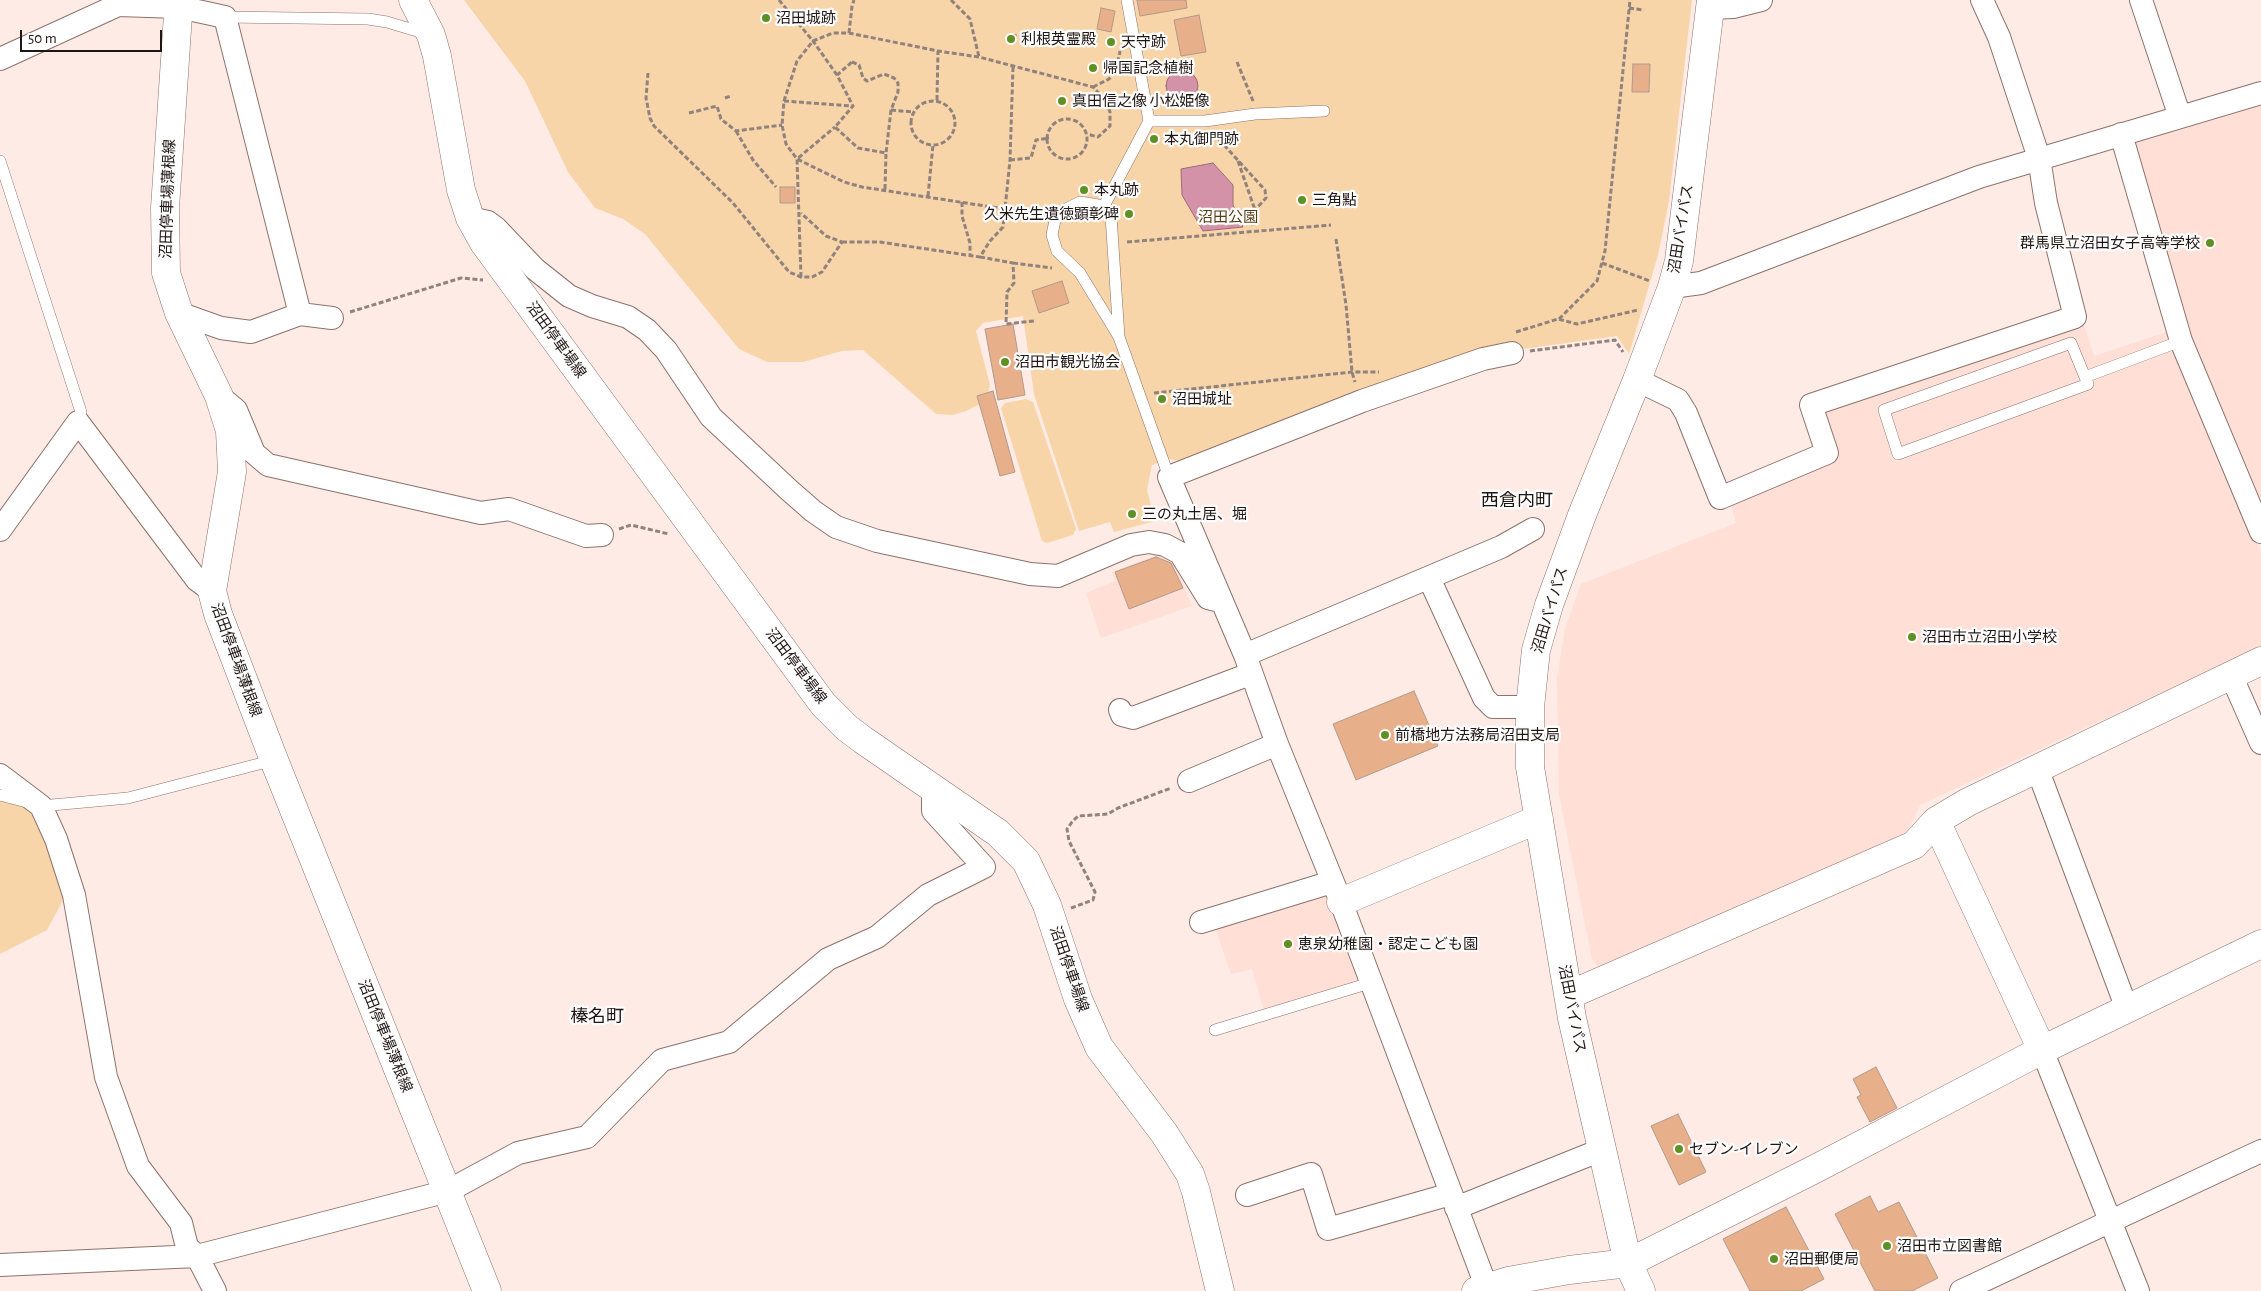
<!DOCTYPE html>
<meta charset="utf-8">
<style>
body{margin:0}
#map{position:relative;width:2261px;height:1291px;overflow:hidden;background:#feebe6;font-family:"Alegreya Sans",sans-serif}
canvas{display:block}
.scale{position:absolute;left:20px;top:30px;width:142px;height:22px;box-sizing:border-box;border:2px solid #1f1512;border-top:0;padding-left:6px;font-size:15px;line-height:18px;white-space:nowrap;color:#1f1512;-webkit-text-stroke:4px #fdfdfd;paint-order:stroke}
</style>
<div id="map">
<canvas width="2261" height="1291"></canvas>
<div class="scale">50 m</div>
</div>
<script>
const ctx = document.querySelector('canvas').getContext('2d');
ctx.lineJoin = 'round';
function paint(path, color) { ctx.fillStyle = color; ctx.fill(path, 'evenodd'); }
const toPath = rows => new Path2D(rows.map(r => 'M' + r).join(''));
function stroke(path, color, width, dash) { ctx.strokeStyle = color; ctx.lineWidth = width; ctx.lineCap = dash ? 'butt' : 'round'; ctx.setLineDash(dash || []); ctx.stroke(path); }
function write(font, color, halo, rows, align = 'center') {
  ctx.font = font + ' "Alegreya Sans","Noto Sans JP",sans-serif'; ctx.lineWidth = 4.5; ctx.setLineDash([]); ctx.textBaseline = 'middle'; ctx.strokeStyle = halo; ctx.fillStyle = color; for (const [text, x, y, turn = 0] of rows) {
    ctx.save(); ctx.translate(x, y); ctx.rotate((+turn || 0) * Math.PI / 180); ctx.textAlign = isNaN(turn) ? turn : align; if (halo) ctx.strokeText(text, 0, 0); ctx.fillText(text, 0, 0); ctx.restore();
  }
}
paint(toPath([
 [2261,103,2261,515,2186,337,2133,149,2139,137],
 [2083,322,2094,356,2170,331,2261,551,2261,646,1920,805,1907,832,1600,969,1592,959,1559,795,1557,679,1565,628,1581,584,1736,523,1730,501,1837,457,1821,410],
 [1169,550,1192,606,1101,638,1086,593,1115,581,1112,572],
 [1332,882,1369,979,1265,1015,1252,969,1231,974,1212,919]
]), '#ffdfd6');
paint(toPath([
 [464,0,1692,0,1669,201,1658,255,1629,354,1617,336,1515,350,1191,463,1169,459,1152,465,1147,490,1155,521,1114,532,1110,522,1079,531,1034,394,1023,316,983,323,976,331,990,385,986,401,966,411,952,415,936,414,863,350,842,351,803,362,767,362,739,349,645,234,623,219,595,208,568,172,525,81],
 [1026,399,1033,402,1076,529,1073,535,1047,543,1042,541,1001,408,1005,403],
 [0,783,36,814,66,895,47,930,0,954]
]), '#f7d5a8');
const water = toPath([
 '1166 86a16 16 0 1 1 32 0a16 16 0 1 1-32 0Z',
 [1213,163,1233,185,1233,205,1243,227,1203,231,1182,195,1181,169,1213,163]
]);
paint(water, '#d392a7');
stroke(water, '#9d6c7a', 1);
const building = toPath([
 [1137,0,1186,0,1187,8,1140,16,1137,0],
 [1101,8,1115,11,1111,32,1097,29,1101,8],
 [1199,15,1206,52,1181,56,1174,20,1199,15],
 [1633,64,1650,64,1649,92,1632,92,1633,64],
 [780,187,795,187,795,203,780,203,780,187],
 [1062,281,1069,303,1039,313,1032,291,1062,281],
 [1013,324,1025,395,998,400,985,329,1013,324],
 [993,391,1015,472,1000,476,977,396,993,391],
 [1156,557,1171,563,1183,588,1129,609,1115,572,1156,557],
 [1414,691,1438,746,1356,780,1333,724,1414,691],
 [1876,1067,1897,1108,1870,1122,1857,1097,1861,1095,1853,1079,1876,1067],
 [1678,1114,1706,1172,1679,1185,1651,1126,1678,1114],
 [1870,1196,1878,1212,1899,1202,1938,1278,1912,1291,1875,1291,1835,1214,1870,1196],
 [1786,1207,1824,1279,1801,1291,1750,1291,1723,1239,1786,1207]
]);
paint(building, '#e7af8a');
stroke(building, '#b29a8b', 1);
const service = toPath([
 [225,17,368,19,387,22,427,34],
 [1149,121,1205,121,1255,114,1324,111],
 [0,161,81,412,78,422],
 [1104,206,1149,121,1127,0],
 [1119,337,1111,216,1104,206,1080,202,1066,209,1055,220,1052,235,1057,251,1080,273,1119,337,1169,477],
 [2085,377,2071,343,1884,410,1898,454,2088,384,2085,377,2181,341],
 [0,795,27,802],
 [41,806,128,798,274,760],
 [1215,1030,1370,983]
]);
const minor = toPath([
 [2141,0,2180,117],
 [1710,8,1733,7,1761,0],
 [0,59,118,5,179,7,225,17,300,314],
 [2121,134,2181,341,2261,532],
 [470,218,488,222,496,228,535,269,569,296,592,306,628,317,647,330,666,350,711,417,789,490,813,511,836,527,877,541,1030,574,1058,576,1131,545,1149,542,1165,545,1180,553,1208,598,1216,600],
 [1672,287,1701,283,1979,177,2261,93],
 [179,313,221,328,251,332,300,314,332,318],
 [1637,380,1678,400,1686,413,1720,498,1827,453,1811,405,2075,317,2046,203,2039,158,1999,37,1982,0],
 [224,400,236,410,254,453,268,465,481,513,509,509,586,536,602,535],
 [0,530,78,422,197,580,212,591],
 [1429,578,1484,698,1493,707,1530,707],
 [1245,655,1501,547,1533,529],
 [2231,675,2261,743],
 [1120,710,1122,715,1133,718,1250,674],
 [2037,768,2127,1009],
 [0,775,41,806,56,839,74,895,106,1077,138,1166,181,1223,187,1247,197,1256,215,1291],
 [1189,781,1277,744],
 [1201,922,1332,882],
 [2042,1050,2138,1291],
 [1247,1195,1311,1174,1328,1229,1451,1194],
 [1456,1208,1601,1150],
 [0,1265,197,1256,448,1191,518,1153,587,1137,662,1060,729,1042,828,959,877,937,928,895,984,867,933,811,933,790],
 [1488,1291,1341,902,1277,744,1245,655,1169,477,1362,401,1483,359,1512,353],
 [1961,1291,2261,1151]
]);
const tertiary = toPath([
 [1711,0,1679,261,1672,287,1637,380,1582,515,1549,605,1536,650,1530,707,1530,767,1572,1018,1628,1263,1815,1169,2042,1050,2261,944],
 [1936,821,2042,1050],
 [1341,902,1539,819],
 [1569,995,1914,845,1936,821,1968,802,2261,661]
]);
const secondary = toPath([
 [179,0,165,208,166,273,179,313,219,396,230,431,232,472,212,591,218,614,274,760,487,1291],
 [413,0,431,35,437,56,461,190,470,218,484,243,823,704,847,728,863,740,998,833,1026,861,1047,905,1078,999,1099,1047,1164,1133,1190,1174,1196,1192,1220,1291],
 [1476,1291,1508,1281,1569,1270,1628,1263,1641,1291]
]);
stroke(service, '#8d726b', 12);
stroke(minor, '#8d726b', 24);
stroke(tertiary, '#8d726b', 29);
stroke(secondary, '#8d726b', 29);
stroke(toPath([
 [779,0,813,41,837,75],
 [951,0,970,19,979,57],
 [1629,8,1644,10],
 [849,33,852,6,854,0],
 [1015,34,1015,40],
 [852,62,859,65,863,78,867,81,884,74,894,78,898,83,898,92,891,110,886,153,858,148,835,127,853,106,837,75,852,62],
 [1237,62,1253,101],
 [1013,67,1010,160,1005,209,862,187,844,182,797,159,786,144,782,125,784,101,797,61,813,41,833,33,849,33,938,51,979,57,1093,87,1106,101,1110,112,1110,126,1098,137,1087,134],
 [648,73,646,98,650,118,654,126,733,203,789,272,801,277,812,277,822,272,842,242,826,236,801,213],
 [1093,87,1109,79,1116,71,1120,51],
 [725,98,731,96],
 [937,100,938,51],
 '911 123a22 22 0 1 1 44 0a22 22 0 1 1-44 0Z',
 [784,101,852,106],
 [1106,101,1123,99,1131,103],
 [891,110,913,112],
 [689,113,717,106,721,119,736,131,782,125],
 '1047 139a20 20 0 1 1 40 0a20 20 0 1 1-40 0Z',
 [736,131,753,160,776,187],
 [1214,134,1265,190,1266,198,1255,210,1251,225],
 [1010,160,1031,158,1036,140,1049,138],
 [1238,161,1255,210],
 [885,189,886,153],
 [928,196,933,145],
 [962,202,962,216,970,243,970,256],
 [1336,239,1346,305,1352,372,1355,382],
 [842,242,880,242,980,257,990,241,1003,227,1005,209,1041,217],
 [1127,242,1331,225],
 [980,257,1013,263,1014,283,1007,292,1006,324,1034,321],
 [1013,263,1052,268],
 [1602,263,1650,281],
 [801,277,797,159,835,127],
 [350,312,461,278,483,280],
 [1559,319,1597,281,1605,251,1630,0],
 [1516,332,1558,319,1577,324,1638,310],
 [1530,351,1615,340,1623,352],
 [1154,393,1352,372,1379,372],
 [619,529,631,525,669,534],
 [1071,908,1093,900,1095,892,1069,841,1067,829,1072,822,1078,816,1108,814,1118,808,1171,788]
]), '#91827e', 3, [5, 2.5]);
stroke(service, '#fff', 11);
stroke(minor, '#fff', 22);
stroke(tertiary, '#fff', 28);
stroke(secondary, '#fff', 28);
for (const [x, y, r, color] of [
 [766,18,5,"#608f24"],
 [1011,39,5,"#608f24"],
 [1111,42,5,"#608f24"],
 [1093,68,5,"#608f24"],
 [1062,101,5,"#608f24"],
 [1154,139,5,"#608f24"],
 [1084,190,5,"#608f24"],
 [1302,200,5,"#608f24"],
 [1129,214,5,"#608f24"],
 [2210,243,5,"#608f24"],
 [1005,362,5,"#608f24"],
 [1162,399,5,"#608f24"],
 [1132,514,5,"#608f24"],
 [1912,637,5,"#608f24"],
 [1385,735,5,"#608f24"],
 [1288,944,5,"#608f24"],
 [1679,1149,5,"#608f24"],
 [1887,1246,5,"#608f24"],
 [1774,1259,5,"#608f24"]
]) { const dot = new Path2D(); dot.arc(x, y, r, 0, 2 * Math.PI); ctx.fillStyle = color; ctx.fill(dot); stroke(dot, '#fdfdfd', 2); }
write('15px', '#1f1512', '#fdfdfd', [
 ["沼田城跡",776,18],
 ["利根英霊殿",1021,39],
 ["天守跡",1121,42],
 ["帰国記念植樹",1103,68],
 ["真田信之像 小松姫像",1072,101],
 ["本丸御門跡",1164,139],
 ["本丸跡",1094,190],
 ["三角點",1312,200],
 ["久米先生遺徳顕彰碑",1119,214,"right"],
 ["群馬県立沼田女子高等学校",2200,243,"right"],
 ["沼田市観光協会",1015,362],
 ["沼田城址",1172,399],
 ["三の丸土居、堀",1142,514],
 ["沼田市立沼田小学校",1922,637],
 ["前橋地方法務局沼田支局",1395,735],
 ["恵泉幼稚園・認定こども園",1298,944],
 ["セブン-イレブン",1689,1149],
 ["沼田市立図書館",1897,1246],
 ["沼田郵便局",1784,1259]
], 'left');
write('15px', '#1f1512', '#fdfdfd', [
 ["沼田停車場薄根線",168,199,-88],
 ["沼田バイパス",1681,229,-81],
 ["沼田停車場線",556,340,54],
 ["沼田バイパス",1550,610,-73],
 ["沼田停車場薄根線",236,660,70],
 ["沼田停車場線",796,666,53],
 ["沼田停車場線",1069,969,71],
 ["沼田バイパス",1572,1009,79],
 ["沼田停車場薄根線",385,1036,68]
]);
write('15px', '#583d14', '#fdfdfd', [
 ["沼田公園",1228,217]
]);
write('18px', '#1f1512', '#fdfdfd', [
 ["西倉内町",1517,501],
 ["榛名町",597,1017]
]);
</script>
